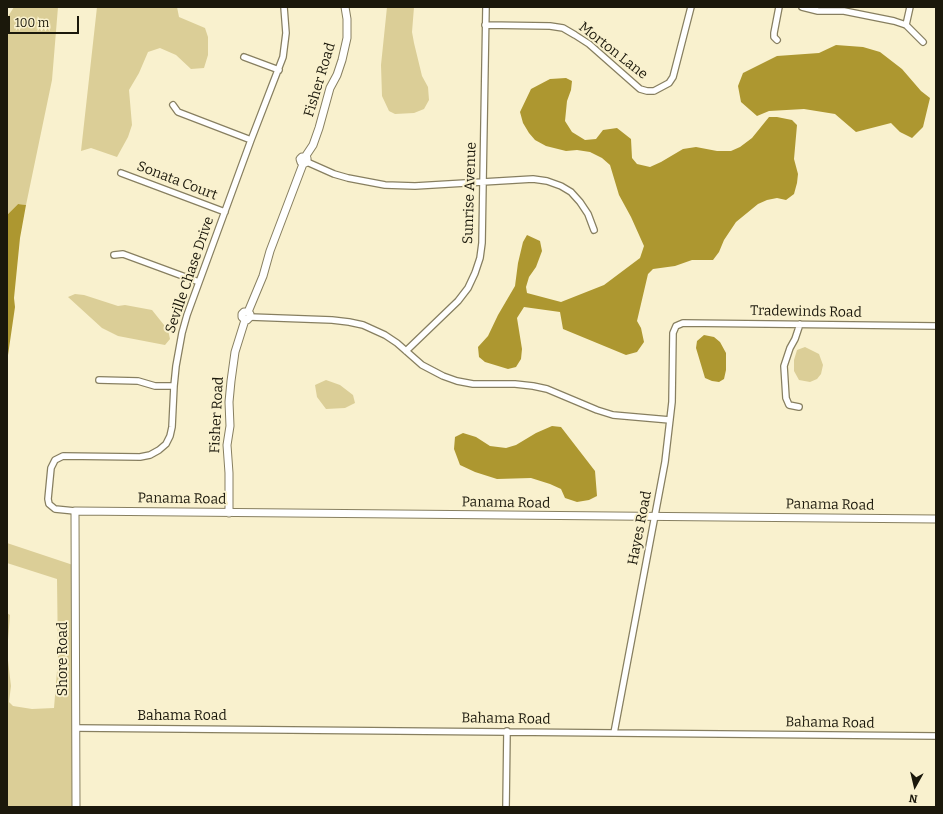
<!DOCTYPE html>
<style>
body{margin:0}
#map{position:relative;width:943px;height:814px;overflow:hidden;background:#f9f1ce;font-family:Bitter,serif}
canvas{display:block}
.frame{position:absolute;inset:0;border:8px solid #1b180b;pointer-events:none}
.north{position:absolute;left:895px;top:766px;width:40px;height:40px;-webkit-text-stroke:3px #f9f1ce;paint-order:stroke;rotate:188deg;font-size:11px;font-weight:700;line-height:16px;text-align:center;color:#1b180b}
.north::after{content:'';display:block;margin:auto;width:14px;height:18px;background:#1b180b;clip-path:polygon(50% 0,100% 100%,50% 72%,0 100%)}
.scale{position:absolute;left:8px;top:16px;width:71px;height:18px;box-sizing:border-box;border:2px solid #1b180b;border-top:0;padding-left:5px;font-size:12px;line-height:14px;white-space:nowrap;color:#1b180b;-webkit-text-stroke:3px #f9f1ce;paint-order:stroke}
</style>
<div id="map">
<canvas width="943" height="814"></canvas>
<div class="frame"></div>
<div class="north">N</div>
<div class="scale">100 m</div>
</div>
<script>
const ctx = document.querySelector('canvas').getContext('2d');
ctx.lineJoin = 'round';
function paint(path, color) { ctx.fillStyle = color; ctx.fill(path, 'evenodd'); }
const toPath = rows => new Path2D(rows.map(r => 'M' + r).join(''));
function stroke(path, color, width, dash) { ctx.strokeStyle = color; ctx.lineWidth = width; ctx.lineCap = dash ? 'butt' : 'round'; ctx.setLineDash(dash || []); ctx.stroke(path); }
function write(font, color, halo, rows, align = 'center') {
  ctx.font = font + ' Bitter,serif'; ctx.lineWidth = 4; ctx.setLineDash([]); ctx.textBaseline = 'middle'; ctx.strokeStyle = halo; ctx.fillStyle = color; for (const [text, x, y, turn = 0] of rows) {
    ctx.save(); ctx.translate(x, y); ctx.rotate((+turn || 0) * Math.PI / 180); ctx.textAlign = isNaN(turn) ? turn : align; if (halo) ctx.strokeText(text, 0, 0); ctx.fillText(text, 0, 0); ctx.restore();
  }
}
paint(toPath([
 [14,7,58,7,52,80,26,205,18,204,7,215,7,18],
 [97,7,177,7,179,17,205,28,208,37,208,55,204,68,191,69,176,55,160,48,148,52,139,73,129,90,132,125,128,137,117,157,91,148,81,151],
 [387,7,414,7,412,32,414,43,422,76,428,87,429,100,424,109,414,113,395,114,389,111,382,96,381,65],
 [75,294,84,295,118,306,125,305,152,310,168,330,170,339,165,345,118,336,102,328,68,297],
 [805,347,819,354,823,365,821,374,817,379,810,382,799,380,794,371,794,360,797,350],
 [326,380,340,385,353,395,355,403,345,408,326,409,317,397,315,385],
 [7,543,73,565,73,807,7,807,7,613,10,615,7,652,11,686,9,702,13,706,32,709,54,708,58,659,57,579,7,563]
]), '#dbce97');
paint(toPath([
 [836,45,863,47,880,52,902,69,921,91,930,98,923,127,912,138,900,132,891,123,856,132,835,114,804,109,769,111,757,116,741,102,738,86,743,73,777,56,819,53],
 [566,78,572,81,571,90,567,101,565,121,572,132,585,140,596,139,603,130,617,128,631,139,632,158,637,164,650,167,661,162,683,149,696,147,717,151,731,151,740,147,752,138,769,117,777,117,792,120,797,125,794,159,798,174,797,183,794,194,786,200,777,198,767,200,758,204,736,222,724,240,719,252,713,260,692,260,675,266,653,269,648,274,637,321,641,328,644,342,637,352,626,355,563,329,560,312,524,307,517,318,522,349,521,359,516,367,508,369,485,362,479,357,478,347,488,336,498,315,515,286,518,263,523,242,527,235,540,241,542,251,536,267,529,277,526,287,527,293,561,302,604,285,640,258,644,246,631,217,619,195,610,165,602,158,590,152,577,150,566,151,546,146,535,140,529,133,523,123,520,112,531,89,550,79],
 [18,204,26,205,20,238,14,298,15,307,7,362,7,215],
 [704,335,714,337,720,342,726,353,726,370,724,379,719,382,712,381,705,378,696,348,697,341],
 [552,426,561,427,595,471,597,496,589,500,577,502,565,498,561,489,550,484,531,478,497,479,475,472,460,465,454,449,455,437,463,433,476,437,490,446,506,448,516,445,536,433]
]), '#ad9730');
const minor = toPath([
 [802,7,818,11,844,11,894,21,906,25,923,42],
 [485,25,550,26,563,28,575,35,589,44,640,89,647,91,654,91,669,83,673,77,691,7],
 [906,25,910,7],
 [777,40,774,37,774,33,779,7],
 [244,57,279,70],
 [173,105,178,112,251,140],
 [307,162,334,174,348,178,385,185,415,186,533,179,547,181,561,186,571,192,580,202,588,214,594,230],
 [121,173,225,212],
 [114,255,123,254,199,282],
 [250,317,332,320,349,322,363,325,385,335,397,343,422,365,443,376,457,381,473,384,515,384,533,386,547,389,597,410,613,415,670,420],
 [406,351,458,301,468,288,475,273,480,258,482,243,483,182,486,7],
 [99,380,138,381,155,386,174,386],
 [799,407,789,405,786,398,784,366,790,348,795,339,800,324],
 [75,511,55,509,49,504,48,499,51,468,55,460,63,456,140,457,150,455,159,450,166,444,170,436,172,427,174,386,176,366,182,333,187,315,251,140,283,57,286,33,284,7],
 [76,728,936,736],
 [614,733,665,462,672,402,673,333,676,326,683,323,936,326],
 [506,807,507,731]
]);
const tertiary = toPath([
 [305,157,307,158,307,162,303,164,301,162,300,159,302,157,305,157,313,145,319,128,330,88,337,75,342,60,347,38,347,19,345,7],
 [248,312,263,276,270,251,303,164],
 [229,513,229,473,227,445,230,426,229,402,231,381,235,352,245,320,242,317,242,314,244,312,248,312,250,314,250,317,247,320,245,320],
 [76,807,75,511,936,519]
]);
stroke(minor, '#877f60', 8);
stroke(tertiary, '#877f60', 9);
stroke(minor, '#fff', 5.5);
stroke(tertiary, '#fff', 7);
write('14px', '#1b180b', '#f9f1ce', [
 ["Morton Lane",613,51,38],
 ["Fisher Road",320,80,-73],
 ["Sonata Court",177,181,21],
 ["Sunrise Avenue",470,193,-88],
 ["Seville Chase Drive",190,275,-71],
 ["Tradewinds Road",806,312,1],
 ["Fisher Road",217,415,-87],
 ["Panama Road",182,499,1],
 ["Panama Road",506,503,1],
 ["Panama Road",830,505,1],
 ["Hayes Road",640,528,-79],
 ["Shore Road",63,659,-90],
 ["Bahama Road",182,716],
 ["Bahama Road",506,719,1],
 ["Bahama Road",830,723,1]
]);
</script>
